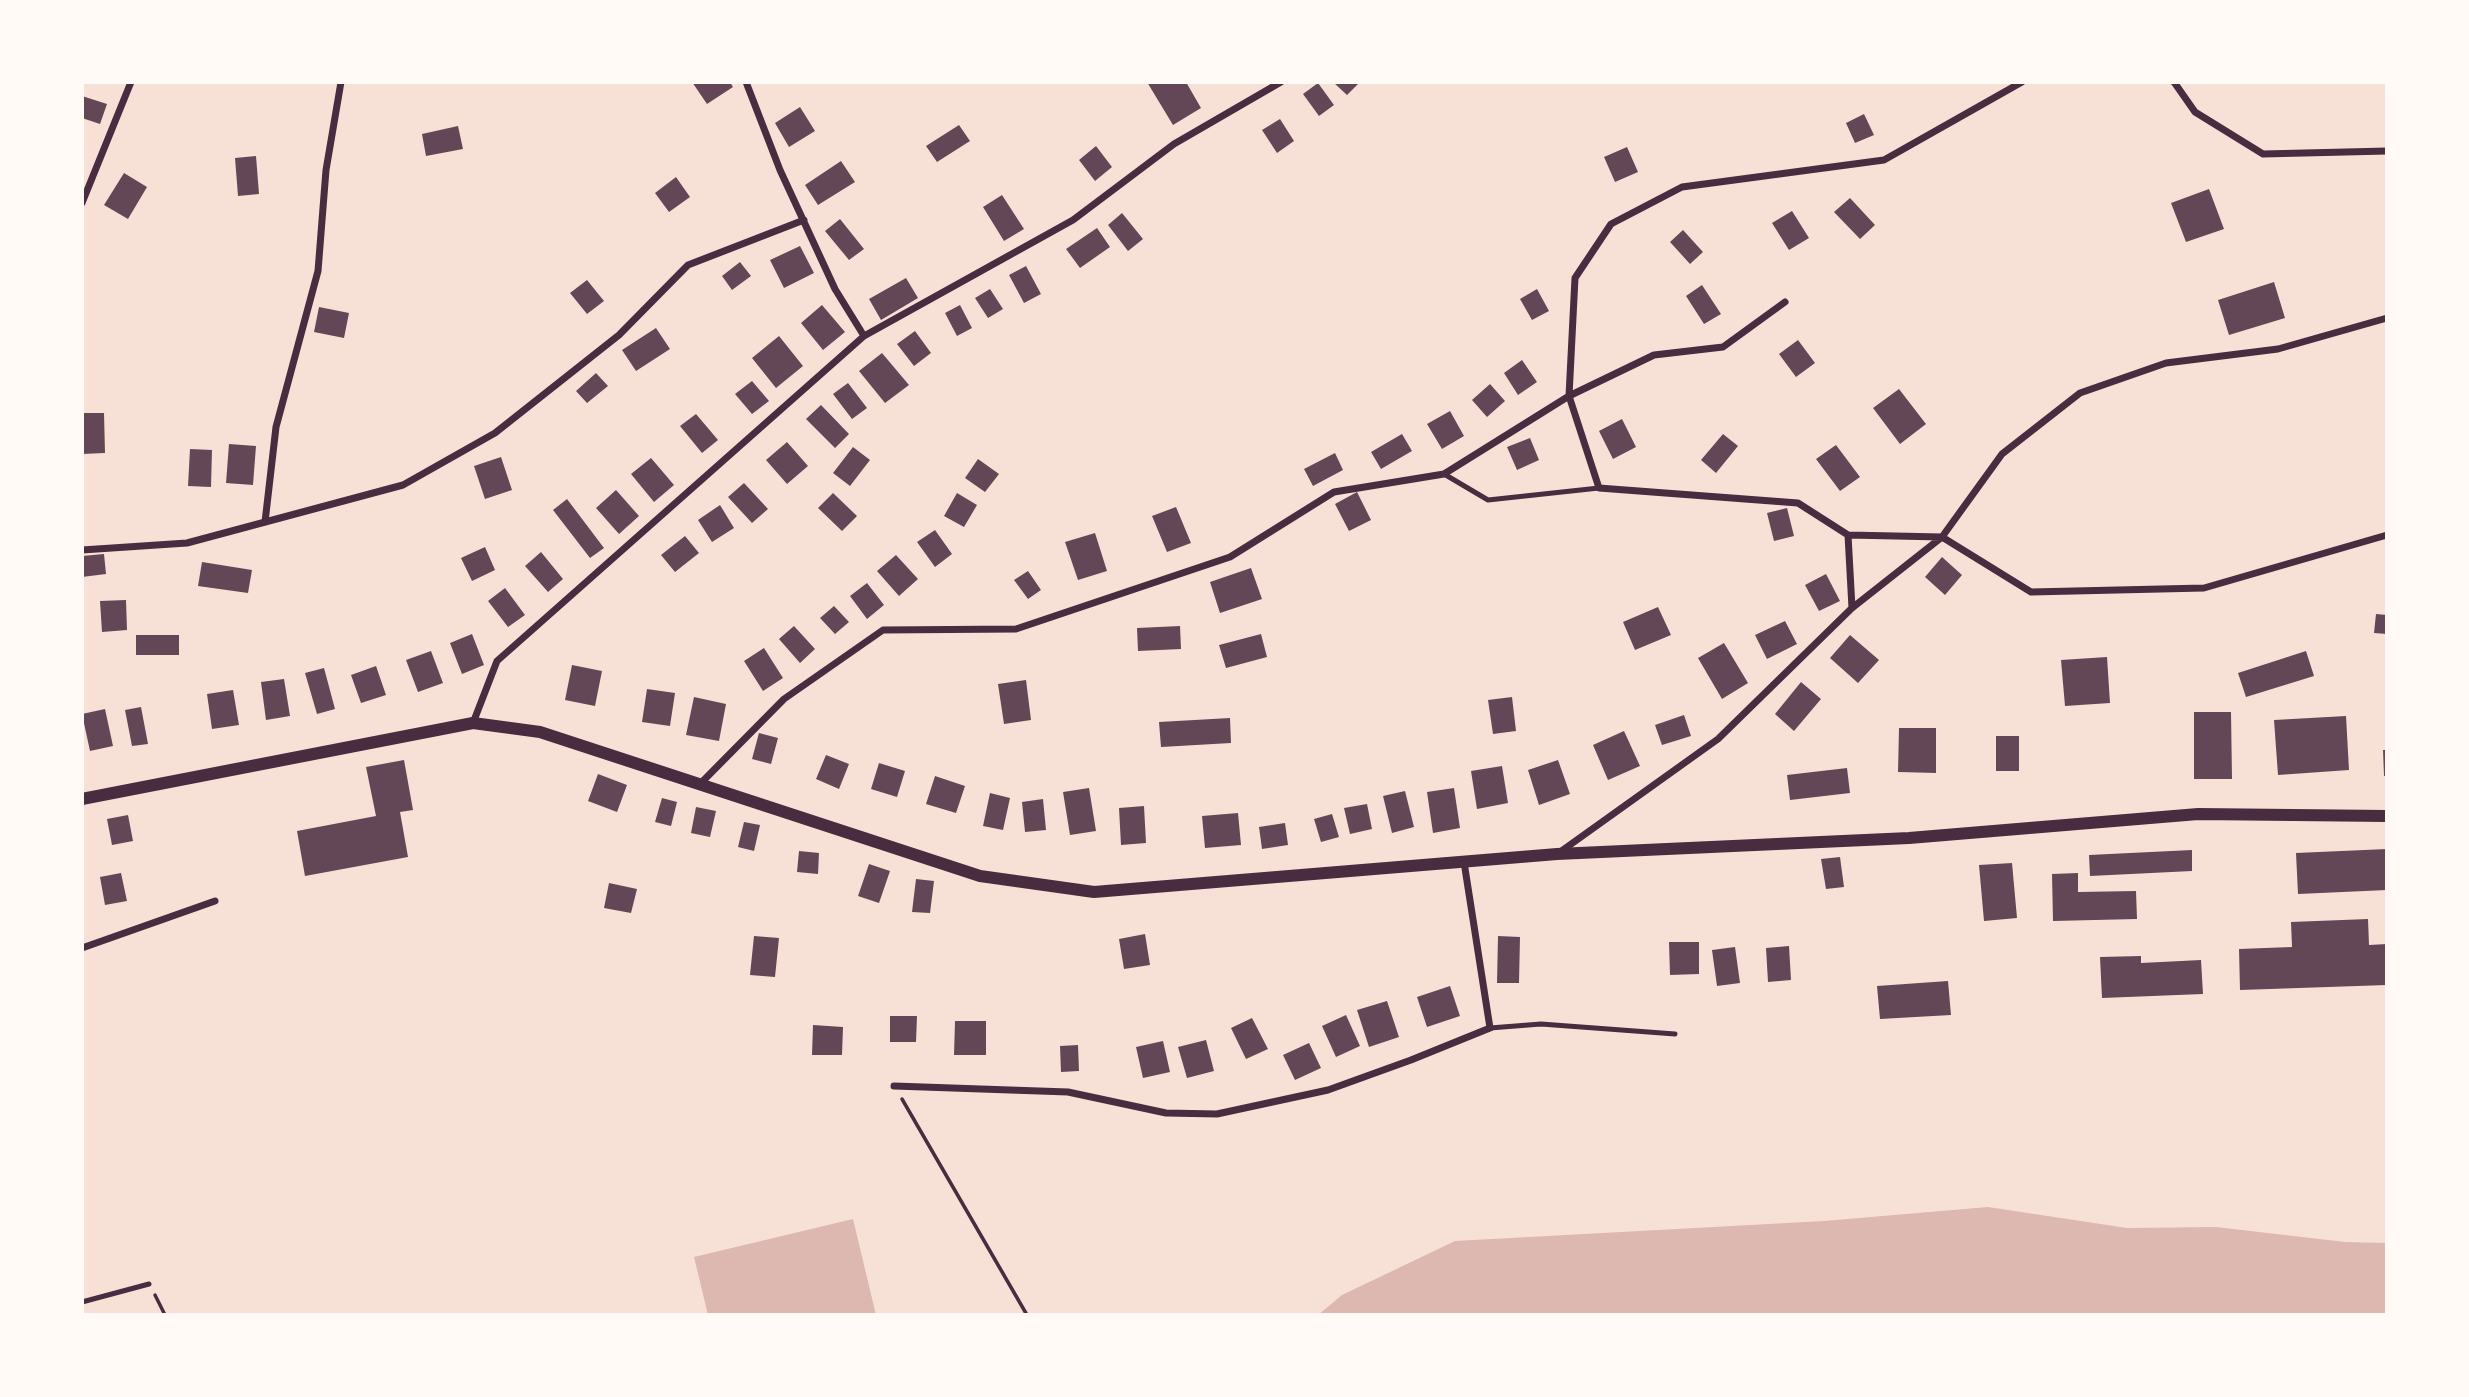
<!DOCTYPE html>
<style>
body{margin:0}
#map{position:relative;width:2469px;height:1397px;overflow:hidden;background:#f7e1d7;font-family:"Noto Sans",sans-serif}
canvas{display:block}
.frame{position:absolute;inset:0;border:84px solid #fffaf5;pointer-events:none}
</style>
<div id="map">
<canvas width="2469" height="1397"></canvas>
<div class="frame"></div>
</div>
<script>
const ctx = document.querySelector('canvas').getContext('2d');
ctx.lineJoin = 'round';
function paint(path, color) { ctx.fillStyle = color; ctx.fill(path, 'evenodd'); }
const toPath = rows => new Path2D(rows.map(r => 'M' + r).join(''));
function stroke(path, color, width, dash) { ctx.strokeStyle = color; ctx.lineWidth = width; ctx.lineCap = dash ? 'butt' : 'round'; ctx.setLineDash(dash || []); ctx.stroke(path); }
paint(toPath([
 [1988,1207,2127,1228,2216,1227,2345,1242,2387,1243,2387,1315,1318,1315,1342,1295,1455,1241,1824,1221],
 [853,1219,876,1315,708,1315,694,1257]
]), '#dcb8b0');
paint(toPath([
 [692,82,730,82,733,87,707,104],
 [1147,82,1186,82,1201,108,1173,125],
 [1333,82,1360,82,1347,95],
 [1318,83,1334,105,1319,116,1303,94],
 [82,96,107,104,100,124,82,118],
 [800,107,815,131,789,147,775,123],
 [1864,114,1874,135,1855,143,1846,123],
 [1280,119,1294,141,1277,153,1262,130],
 [959,125,970,141,937,162,926,146],
 [458,126,463,149,426,156,422,134],
 [1096,146,1112,167,1095,181,1079,160],
 [1627,147,1638,172,1615,182,1604,157],
 [256,156,259,194,238,196,235,158],
 [841,161,855,182,818,205,805,185],
 [124,173,147,187,128,219,104,205],
 [676,177,690,197,669,212,655,193],
 [2209,189,2224,229,2186,242,2171,203],
 [1002,195,1024,229,1004,241,983,207],
 [1850,198,1875,225,1860,239,1834,212],
 [1792,211,1809,238,1789,250,1772,223],
 [1122,213,1143,239,1128,251,1108,225],
 [840,219,864,249,849,260,825,231],
 [1097,228,1110,247,1080,268,1066,249],
 [1683,230,1703,252,1690,264,1670,242],
 [800,246,814,273,784,288,770,260],
 [740,262,751,276,732,290,722,276],
 [1026,266,1041,294,1024,303,1009,275],
 [906,278,918,298,881,320,869,299],
 [587,280,604,301,587,314,570,293],
 [2274,282,2285,318,2229,335,2218,300],
 [1702,285,1721,314,1704,324,1686,296],
 [990,289,1003,309,988,318,975,298],
 [1537,289,1549,311,1532,320,1520,299],
 [822,305,845,332,823,350,801,323],
 [960,305,972,328,957,336,945,313],
 [319,307,349,313,344,338,314,332],
 [656,328,670,349,636,371,622,350],
 [915,331,931,353,914,366,897,344],
 [779,336,803,366,776,388,752,358],
 [1798,340,1815,363,1796,377,1779,354],
 [882,353,909,385,885,403,859,371],
 [1522,360,1537,382,1518,395,1504,373],
 [596,373,608,386,587,403,576,391],
 [752,381,769,401,752,414,735,394],
 [848,383,867,408,852,419,833,394],
 [1490,384,1505,401,1487,417,1472,400],
 [1899,389,1926,424,1900,444,1873,408],
 [821,405,849,434,835,448,806,419],
 [1450,411,1464,436,1442,449,1427,424],
 [82,413,104,413,105,453,82,454],
 [696,414,718,440,702,453,680,426],
 [1622,419,1636,447,1613,459,1599,431],
 [1402,434,1412,451,1381,469,1371,452],
 [1723,434,1738,446,1716,473,1701,460],
 [1530,438,1539,460,1517,470,1507,447],
 [787,442,808,466,787,484,766,460],
 [229,444,256,446,253,485,226,483],
 [1836,445,1860,477,1840,491,1816,459],
 [853,447,870,460,850,486,833,473],
 [190,449,212,450,211,487,188,486],
 [1335,453,1343,470,1313,486,1304,469],
 [501,457,512,490,485,499,474,466],
 [651,458,674,485,654,502,631,474],
 [978,459,999,474,985,492,965,478],
 [744,483,768,509,752,523,728,497],
 [616,490,639,516,619,534,596,508],
 [1357,492,1371,520,1349,531,1335,504],
 [833,493,857,516,842,531,818,508],
 [957,493,977,505,964,527,944,516],
 [567,499,604,548,590,558,553,510],
 [720,505,734,528,712,542,698,520],
 [1176,507,1191,543,1167,552,1152,516],
 [1787,508,1794,536,1774,541,1767,513],
 [935,530,952,554,935,567,917,542],
 [1095,533,1107,571,1078,580,1065,542],
 [685,536,699,553,675,572,661,555],
 [485,547,495,570,472,581,461,558],
 [541,552,563,579,548,592,525,566],
 [104,554,106,574,82,577,82,556],
 [896,555,918,579,899,596,877,571],
 [1942,557,1962,575,1945,595,1925,577],
 [202,562,252,570,248,593,198,586],
 [1251,568,1262,599,1220,613,1210,582],
 [1028,571,1041,590,1028,599,1014,580],
 [1826,574,1840,601,1819,611,1805,585],
 [867,583,884,605,867,619,850,596],
 [505,588,525,615,508,627,488,601],
 [126,600,127,630,102,632,100,601],
 [834,606,849,622,835,634,820,618],
 [1658,607,1671,635,1635,650,1623,622],
 [2376,614,2387,615,2387,634,2374,633],
 [1785,621,1797,644,1767,659,1755,635],
 [794,626,815,649,800,663,779,639],
 [1180,626,1181,649,1138,651,1137,628],
 [472,634,484,665,462,674,450,643],
 [1261,634,1267,657,1226,668,1219,645],
 [136,635,179,635,179,655,136,655],
 [1850,635,1879,660,1858,683,1830,658],
 [1724,643,1748,683,1722,699,1698,658],
 [764,648,783,678,763,691,744,661],
 [431,651,443,683,418,692,406,660],
 [2306,651,2314,676,2246,697,2238,673],
 [2107,657,2110,703,2065,706,2061,660],
 [572,665,602,671,595,706,565,700],
 [376,666,386,695,361,703,351,675],
 [324,668,335,709,317,714,305,673],
 [284,679,290,716,266,720,261,682],
 [1026,680,1031,720,1004,724,998,684],
 [1801,682,1821,699,1794,731,1775,714],
 [647,689,675,693,670,726,642,722],
 [233,690,239,725,212,729,207,694],
 [694,697,726,704,719,741,686,735],
 [1512,697,1516,731,1493,734,1488,700],
 [141,707,148,744,132,746,125,710],
 [105,709,113,746,90,751,82,714],
 [2194,712,2231,712,2232,779,2194,779],
 [1684,715,1691,736,1662,745,1655,725],
 [2346,716,2349,770,2278,775,2274,720],
 [1230,718,1231,743,1161,747,1159,722],
 [1899,728,1936,728,1936,773,1898,772],
 [1624,731,1640,766,1608,780,1593,745],
 [759,733,778,738,771,764,752,759],
 [1996,736,2019,736,2019,771,1996,771],
 [2383,750,2387,750,2387,776,2384,776],
 [826,755,849,764,839,789,816,779],
 [404,760,413,810,400,812,408,857,305,876,297,831,376,816,366,767],
 [1558,760,1570,794,1539,805,1528,770],
 [879,763,905,771,897,797,871,789],
 [1502,766,1508,803,1477,809,1471,771],
 [1847,768,1850,793,1790,800,1787,775],
 [598,774,627,785,617,812,588,801],
 [935,776,965,786,956,813,926,804],
 [1089,788,1096,831,1070,835,1063,792],
 [1454,788,1460,828,1433,833,1427,792],
 [1405,791,1414,827,1392,833,1383,796],
 [990,793,1010,798,1003,830,983,826],
 [662,798,677,802,671,826,655,822],
 [1043,799,1046,830,1025,832,1022,802],
 [1367,804,1372,829,1350,834,1344,808],
 [1144,806,1146,843,1121,845,1119,808],
 [696,807,716,811,710,837,691,833],
 [1238,813,1241,845,1205,848,1202,816],
 [1332,814,1339,837,1321,842,1314,819],
 [128,815,133,841,112,845,107,819],
 [744,822,760,825,754,851,738,847],
 [1285,823,1288,845,1262,849,1259,827],
 [2387,849,2387,890,2298,894,2296,853],
 [2192,850,2192,871,2090,876,2089,855],
 [799,851,819,853,818,874,797,872],
 [1840,857,1844,887,1826,889,1821,859],
 [2012,863,2017,918,1984,921,1979,865],
 [869,864,890,871,879,903,858,896],
 [121,873,127,901,105,905,100,877],
 [2078,873,2078,892,2136,891,2137,919,2053,921,2052,874],
 [916,879,934,881,930,913,912,912],
 [609,883,637,889,631,913,604,908],
 [2368,919,2369,945,2387,944,2387,985,2240,990,2239,949,2292,947,2291,922],
 [1145,934,1150,965,1124,969,1119,939],
 [754,936,779,938,775,977,750,975],
 [1498,936,1520,937,1519,983,1497,983],
 [1669,942,1699,942,1699,974,1670,975],
 [1789,946,1791,980,1768,982,1766,948],
 [1735,947,1740,983,1717,986,1712,950],
 [2141,956,2141,963,2201,960,2203,994,2102,998,2100,957],
 [1948,981,1951,1015,1880,1019,1877,986],
 [1450,986,1460,1016,1427,1027,1417,997],
 [1387,1001,1399,1037,1369,1047,1357,1010],
 [1346,1015,1360,1046,1336,1057,1322,1026],
 [890,1016,917,1016,916,1042,890,1042],
 [1252,1018,1268,1049,1246,1059,1231,1028],
 [955,1021,986,1021,986,1055,954,1055],
 [813,1025,843,1027,842,1055,812,1055],
 [1206,1040,1214,1071,1187,1078,1178,1047],
 [1163,1041,1170,1072,1143,1078,1136,1047],
 [1309,1043,1321,1068,1295,1080,1283,1055],
 [1078,1045,1079,1071,1061,1072,1060,1046]
]), '#644757');
stroke(toPath([
 [902,1099,1027,1315],
 [155,1295,165,1315]
]), '#4a2c40', 3.5);
stroke(toPath([
 [1444,474,1488,500,1599,488],
 [1490,1028,1541,1024,1675,1034],
 [82,1302,149,1284]
]), '#4a2c40', 5);
stroke(toPath([
 [746,82,780,170,835,289,864,336],
 [2022,82,1884,160,1682,187,1611,224,1575,278,1569,396,1599,488,1798,503,1848,535,1942,537,2031,592,2204,588,2387,535],
 [2174,82,2195,112,2263,154,2387,151],
 [82,203,131,82],
 [265,522,276,427,318,271,326,170,341,82],
 [1848,535,1852,608],
 [82,550,187,543,403,485,495,433,619,335,688,265,804,220],
 [473,723,497,661,864,336,1073,220,1174,144,1281,82],
 [700,784,784,699,883,630,1016,629,1230,557,1334,492,1444,474,1569,396,1654,355,1723,347,1785,302],
 [1560,852,1718,739,1852,608,1942,537,2002,454,2080,393,2166,363,2278,349,2387,318],
 [82,948,215,901],
 [894,1086,1068,1092,1166,1113,1217,1114,1328,1090,1411,1060,1490,1028,1464,862]
]), '#4a2c40', 7);
stroke(toPath([
 [82,799,473,723,540,732,980,876,1094,892,1557,854,1909,838,2198,814,2387,816]
]), '#4a2c40', 12);
</script>
